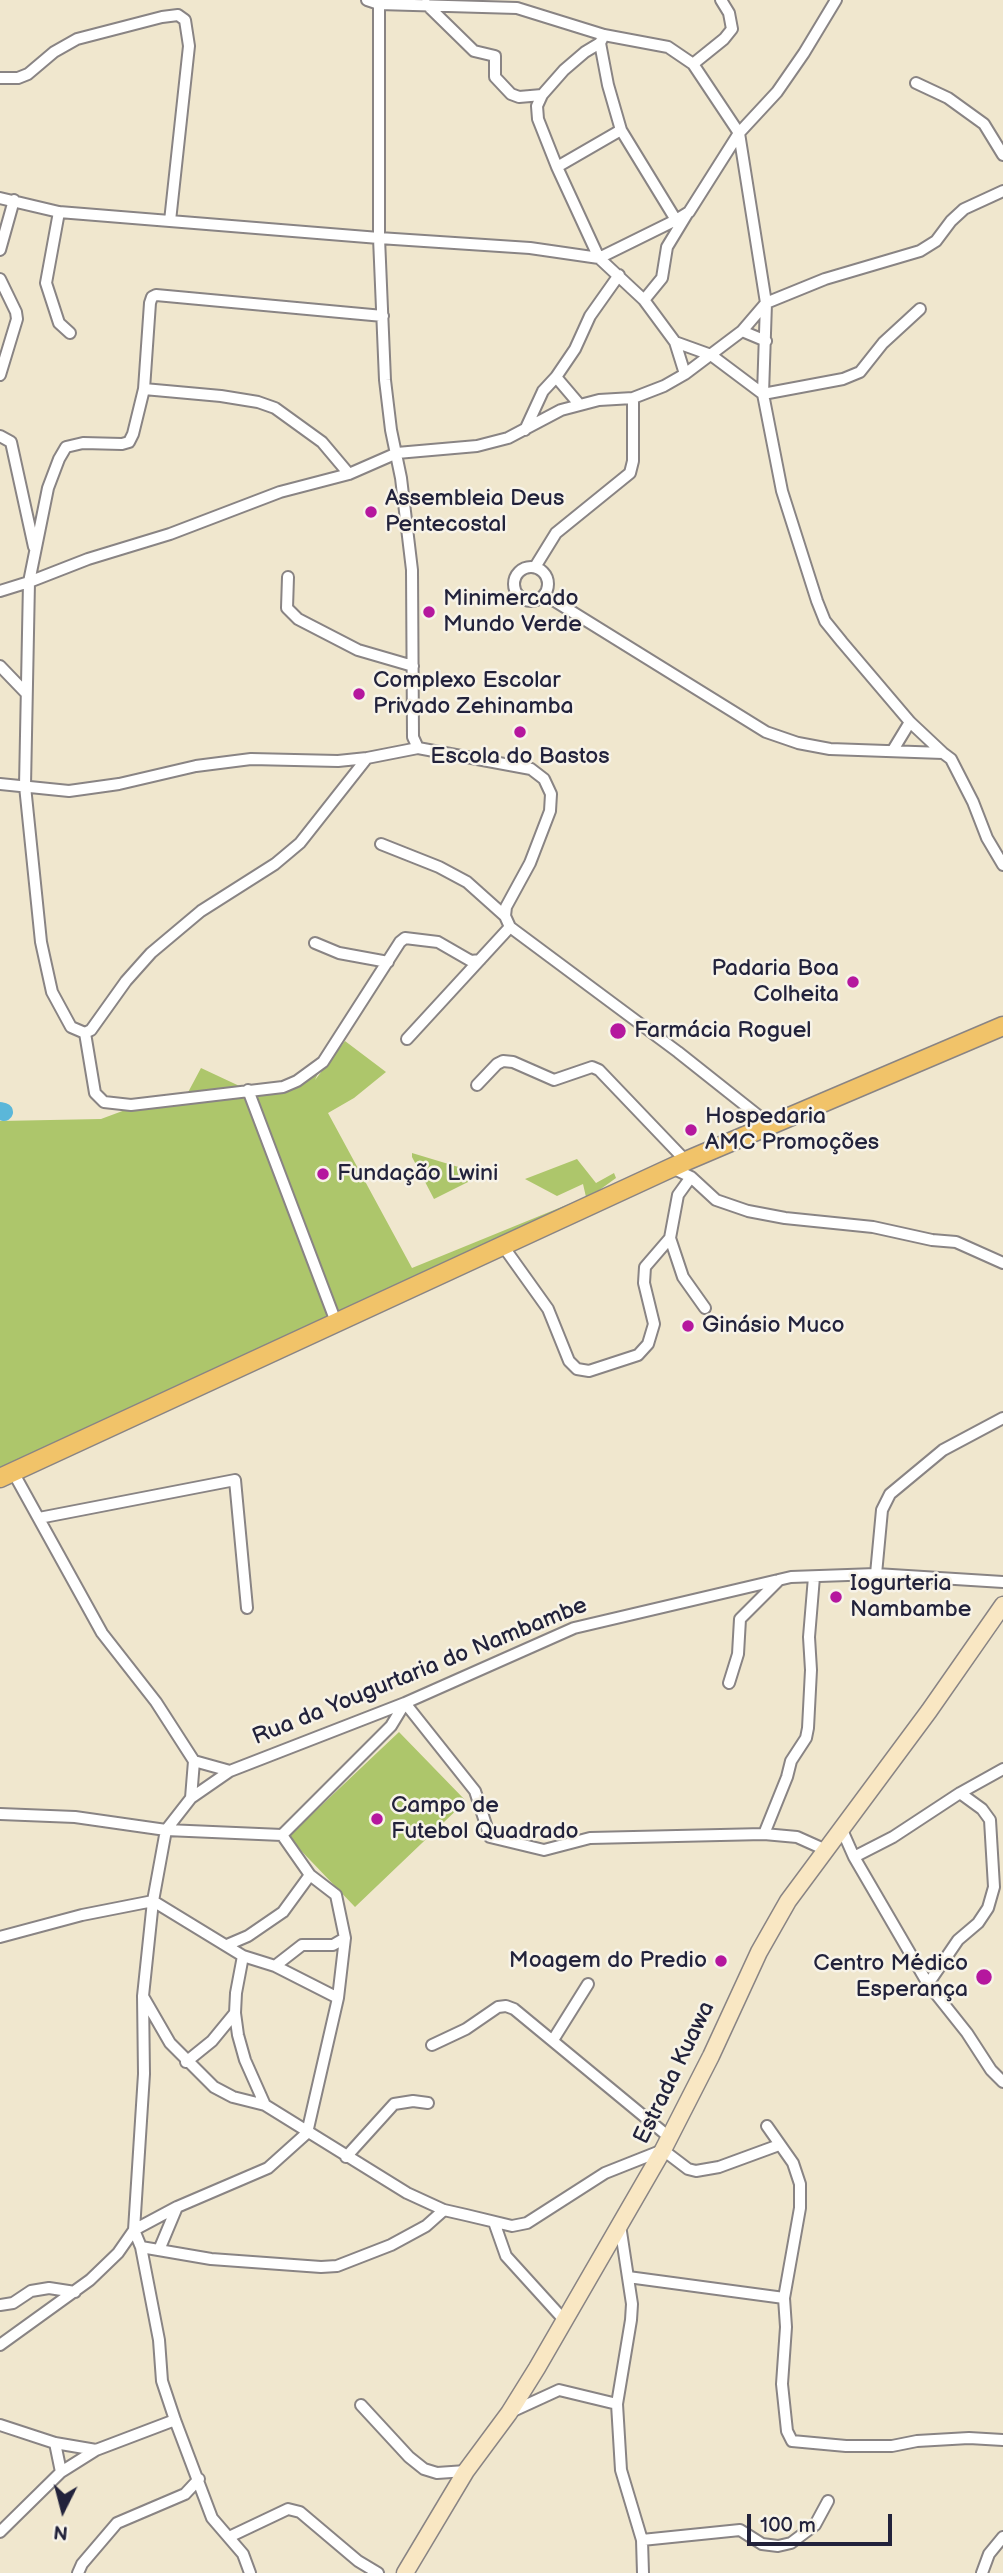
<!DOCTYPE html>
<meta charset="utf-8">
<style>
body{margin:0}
#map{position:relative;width:1003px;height:2573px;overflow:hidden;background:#f0e7ce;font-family:"Balsamiq Sans",sans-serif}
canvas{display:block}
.north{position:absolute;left:28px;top:2475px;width:70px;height:70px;-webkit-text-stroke:5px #f7f3e8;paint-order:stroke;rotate:186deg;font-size:19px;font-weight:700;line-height:28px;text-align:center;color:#22223b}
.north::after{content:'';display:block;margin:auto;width:24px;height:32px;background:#22223b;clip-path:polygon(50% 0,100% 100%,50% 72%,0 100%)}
.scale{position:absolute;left:747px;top:2514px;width:145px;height:32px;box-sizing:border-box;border:4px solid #22223b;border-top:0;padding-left:9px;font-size:21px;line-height:24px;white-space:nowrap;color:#22223b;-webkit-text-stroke:5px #f7f3e8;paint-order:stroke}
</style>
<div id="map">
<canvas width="1003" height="2573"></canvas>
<div class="north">N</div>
<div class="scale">100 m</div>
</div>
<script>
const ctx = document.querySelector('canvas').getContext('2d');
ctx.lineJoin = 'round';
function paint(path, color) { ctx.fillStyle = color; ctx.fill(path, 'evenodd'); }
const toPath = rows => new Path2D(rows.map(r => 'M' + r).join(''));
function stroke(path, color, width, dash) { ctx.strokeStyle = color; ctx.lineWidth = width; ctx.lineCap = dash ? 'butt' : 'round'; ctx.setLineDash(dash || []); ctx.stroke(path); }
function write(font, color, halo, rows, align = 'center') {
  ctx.font = font + ' "Balsamiq Sans",sans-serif'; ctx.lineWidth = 5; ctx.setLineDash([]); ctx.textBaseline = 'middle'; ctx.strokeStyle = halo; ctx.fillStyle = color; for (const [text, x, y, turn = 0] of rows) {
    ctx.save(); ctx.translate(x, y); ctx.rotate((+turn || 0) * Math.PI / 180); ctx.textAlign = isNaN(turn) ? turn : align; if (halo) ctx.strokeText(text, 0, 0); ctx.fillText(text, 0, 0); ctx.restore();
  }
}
paint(toPath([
 [345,1041,386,1072,354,1098,328,1113,412,1268,586,1197,583,1184,557,1196,525,1179,577,1159,596,1183,614,1173,616,1178,587,1199,0,1470,0,1121,101,1119,144,1103,185,1098,201,1068,248,1090,283,1087,323,1062,315,1080],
 [412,1153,475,1172,478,1177,434,1199,412,1157],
 [399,1732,466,1801,355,1907,288,1837]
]), '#adc66b');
stroke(toPath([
 [0,1111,4,1112]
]), '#5bb7d9', 18);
const street = toPath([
 [367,0,379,4,517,8,604,35,668,47,693,64,739,133,766,303,763,394,782,491,817,601,825,621,842,642,910,722,943,753,951,759,973,802,987,838,1003,865],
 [379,0,379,238,385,380,391,430,401,478,412,570,413,737,418,748],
 [426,4,474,51,495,56,495,77,511,94,519,97,542,95],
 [604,35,600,43,585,52,564,70,542,95,537,106,538,119,557,167,599,258,676,220,689,212,739,133,777,92,804,53,836,0],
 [600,43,608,85,621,130,676,220],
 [693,64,724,39,732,29,729,13,721,0],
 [0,78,18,78,28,74,54,52,77,39,162,17,178,15,185,20,189,46,170,221],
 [916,83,948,98,984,124,1003,155],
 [557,167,621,130],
 [0,198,59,212,379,238,530,248,599,258,644,300,675,342,685,374],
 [59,212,46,283,59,323,70,333],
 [0,250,14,200],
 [0,279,16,312,17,319,0,375],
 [644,300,662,278,667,247,687,214],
 [742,331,766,341],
 [675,342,711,355,763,394,843,379,860,372,883,343,920,309],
 [556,377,579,404],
 [144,389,221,396,258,402,275,408,322,442,349,474],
 [525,430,543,391,556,377,575,349,590,316,619,275],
 [0,436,11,442,34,547],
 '514 584a17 17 0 1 1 34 0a17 17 0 1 1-34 0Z',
 [535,567,556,533,630,473,633,461,633,398],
 [288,577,287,608,298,619,358,650,413,666],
 [0,591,29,582,88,559,170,534,280,492,349,474,397,453,477,446,508,438,561,410,599,400,633,398,664,386,685,374,742,331,766,303,825,279,920,251,936,241,951,221,964,209,1003,191],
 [545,595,766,732,798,743,830,749,943,753],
 [0,666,26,693],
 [893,750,910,722],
 [367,758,300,843,275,864,201,911,151,953,126,981,91,1030,85,1033,71,1027,52,992,41,942,25,786,29,582,48,488,59,459,66,447,83,443,122,444,129,442,133,434,144,389,150,303,152,297,156,295,383,316],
 [0,784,69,791,119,784,196,766,251,759,338,761,367,758,418,748,531,769,544,779,551,794,550,811,530,863,506,907,505,916,510,927,678,1052,770,1125],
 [381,844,439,867,467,882,505,916],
 [315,943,339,953,388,962],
 [85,1033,95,1093,104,1102,131,1105,283,1087,297,1081,323,1062,400,942,405,938,438,942,471,961,480,960],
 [407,1039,510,927],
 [477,1085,497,1064,503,1061,513,1062,554,1080,592,1067,599,1070,686,1161],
 [248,1090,336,1322],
 [672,1168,691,1177,716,1200,748,1211,785,1218,873,1227,932,1240,956,1242,1003,1263],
 [691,1177,678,1195,670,1238,683,1277,705,1308],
 [503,1246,548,1309,569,1361,577,1369,589,1371,638,1355,648,1344,654,1324,644,1283,645,1267,670,1238],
 [13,1472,102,1633,156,1702,194,1761,191,1798],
 [39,1518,235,1480,247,1608],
 [876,1574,882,1510,890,1494,943,1450,1003,1418],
 [729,1683,738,1654,740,1619,779,1580],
 [194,1761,230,1771],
 [0,1814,75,1817,166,1830,282,1835],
 [842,1830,854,1857,928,1984,967,2033,991,2070,1003,2082],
 [764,1834,787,1777,791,1761,806,1738,808,1728,811,1670,809,1637,814,1577],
 [854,1857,893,1837,960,1793,1003,1769],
 [0,1937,82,1915,153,1901,243,1956,275,1966,338,1998],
 [227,1945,248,1936,283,1912,310,1875],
 [243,1956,236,1993,235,2013,238,2035,245,2060,265,2105],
 [275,1966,302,1945,333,1945,345,1938],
 [928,1984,958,1940,978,1923,988,1908,994,1887,990,1820,982,1809,960,1793],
 [144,1998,170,2043,214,2087,233,2097,265,2105,407,2193,444,2210,466,2215,512,2226,527,2223,605,2173,663,2150,688,2169,696,2171,719,2167,779,2145],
 [553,2040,588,1984],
 [432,2045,466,2029,498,2007,506,2006,514,2009,669,2137],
 [186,2062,212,2041,235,2013],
 [767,2126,793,2163,800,2184,800,2208,784,2298,786,2327,782,2384,787,2431,792,2441,846,2446,892,2446,917,2441,969,2438,1003,2440],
 [346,2157,394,2104,413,2101,428,2103],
 [494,2222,506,2256,565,2321],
 [620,2225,632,2304,631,2320,617,2404,621,2470,642,2540,643,2573],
 [141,2247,211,2259,321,2267,337,2266,391,2245,426,2226,444,2210],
 [159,2250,177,2207],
 [628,2277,784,2298],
 [0,2305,13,2303,31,2291,49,2288,75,2292],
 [0,2345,90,2280,118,2253,134,2230,177,2207,268,2168,307,2133,338,1998,345,1938,336,1895,310,1875,282,1835,391,1726,405,1703,475,1791,490,1837,544,1850,590,1838,764,1834,797,1837,826,1850],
 [361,2405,409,2457,424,2469,437,2473,466,2471],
 [511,2412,559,2390,617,2404],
 [0,2425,55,2443,96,2450],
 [55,2443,61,2472],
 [0,2532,61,2472,96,2450,175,2420],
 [229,2537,288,2509,300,2512,358,2561,378,2573],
 [642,2540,740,2530,762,2544,778,2546,791,2543,815,2525,828,2501],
 [78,2573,82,2564,117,2523,185,2494,199,2479],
 [250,2573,243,2554,212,2518,175,2420,162,2381,159,2340,141,2247,134,2230,144,2074,143,1996,153,1901,166,1830,191,1798,230,1771,405,1703,574,1628,791,1577,876,1574,1003,1582],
 [982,2573,989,2554,1003,2537]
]);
const secondary = toPath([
 [405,2573,466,2471,509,2413,537,2368,663,2150,711,2056,759,1952,788,1901,929,1711,1003,1605]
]);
const primary = toPath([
 [0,1478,686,1161,1003,1026]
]);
stroke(street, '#898484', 14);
stroke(secondary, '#898484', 19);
stroke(primary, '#898484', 21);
stroke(street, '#fff', 10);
stroke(secondary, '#f9e7c3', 16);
stroke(primary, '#f1c369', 18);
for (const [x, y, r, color] of [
 [371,512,7,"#b5179e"],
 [429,612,7,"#b5179e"],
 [359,694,7,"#b5179e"],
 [520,732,7,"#b5179e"],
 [853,982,7,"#b5179e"],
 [618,1031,9,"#b5179e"],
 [691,1130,7,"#b5179e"],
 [323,1174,7,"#b5179e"],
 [688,1326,7,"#b5179e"],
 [836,1597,7,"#b5179e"],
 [377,1819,7,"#b5179e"],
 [721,1961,7,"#b5179e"],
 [984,1977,9,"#b5179e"]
]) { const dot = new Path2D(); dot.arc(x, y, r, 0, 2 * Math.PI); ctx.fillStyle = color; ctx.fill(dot); stroke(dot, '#f7f3e8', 2.5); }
write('23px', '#22223b', '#f7f3e8', [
 ["Assembleia Deus",385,499],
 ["Pentecostal",385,525],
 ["Minimercado",443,599],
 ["Mundo Verde",443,625],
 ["Complexo Escolar",373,681],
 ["Privado Zehinamba",373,707],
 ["Escola do Bastos",520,757,"center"],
 ["Padaria Boa",839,969,"right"],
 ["Colheita",839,995,"right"],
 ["Farmácia Roguel",634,1031],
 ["Hospedaria",705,1117],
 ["AMC Promoções",705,1143],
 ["Fundação Lwini",337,1174],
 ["Ginásio Muco",702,1326],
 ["Iogurteria",850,1584],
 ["Nambambe",850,1610],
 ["Campo de",391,1806],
 ["Futebol Quadrado",391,1832],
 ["Moagem do Predio",707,1961,"right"],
 ["Centro Médico",968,1964,"right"],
 ["Esperança",968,1990,"right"]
], 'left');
write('23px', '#22223b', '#f7f3e8', [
 ["Rua da Yougurtaria do Nambambe",420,1672,-22],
 ["Estrada Kuawa",675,2073,-64]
]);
</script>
